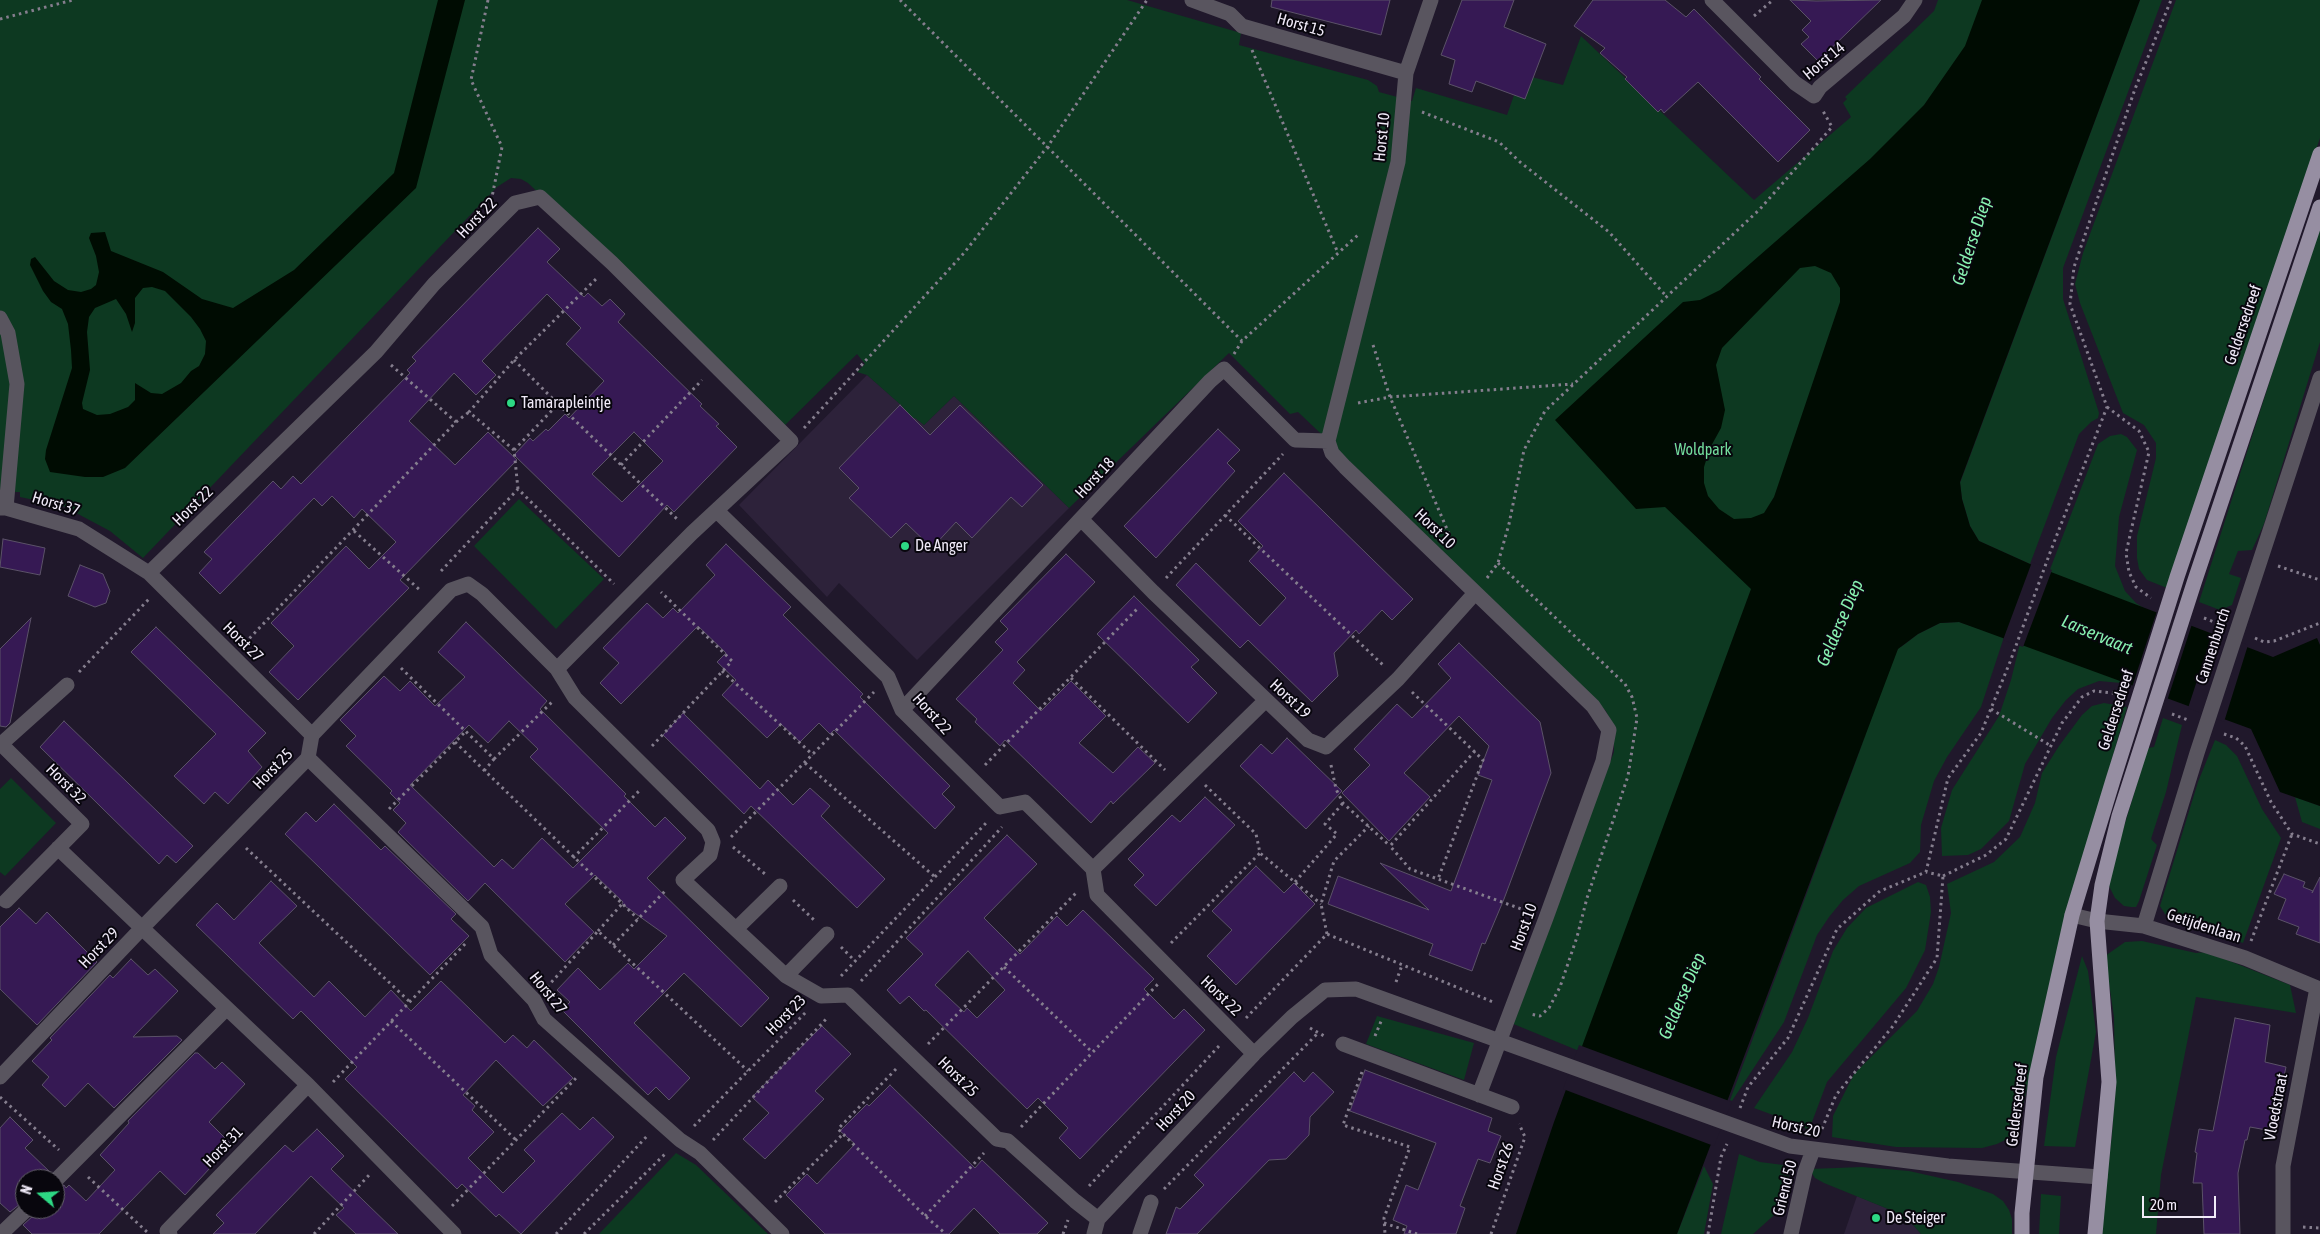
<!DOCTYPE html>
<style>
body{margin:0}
#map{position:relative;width:2320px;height:1234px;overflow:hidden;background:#20182b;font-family:"Asap Condensed",sans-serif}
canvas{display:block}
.north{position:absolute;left:15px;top:1169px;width:50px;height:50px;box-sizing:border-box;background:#08060d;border:1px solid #65616b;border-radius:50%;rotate:288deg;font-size:14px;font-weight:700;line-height:20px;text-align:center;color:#f0eaf8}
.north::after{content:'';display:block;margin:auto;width:18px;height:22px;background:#2dd884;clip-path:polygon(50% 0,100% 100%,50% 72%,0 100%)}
.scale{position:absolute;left:2142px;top:1196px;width:74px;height:22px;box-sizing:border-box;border:2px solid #f0eaf8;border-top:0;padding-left:6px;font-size:15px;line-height:18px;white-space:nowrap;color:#f0eaf8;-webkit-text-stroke:4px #08060d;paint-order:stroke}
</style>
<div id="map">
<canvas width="2320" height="1234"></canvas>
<div class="north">N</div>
<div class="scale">20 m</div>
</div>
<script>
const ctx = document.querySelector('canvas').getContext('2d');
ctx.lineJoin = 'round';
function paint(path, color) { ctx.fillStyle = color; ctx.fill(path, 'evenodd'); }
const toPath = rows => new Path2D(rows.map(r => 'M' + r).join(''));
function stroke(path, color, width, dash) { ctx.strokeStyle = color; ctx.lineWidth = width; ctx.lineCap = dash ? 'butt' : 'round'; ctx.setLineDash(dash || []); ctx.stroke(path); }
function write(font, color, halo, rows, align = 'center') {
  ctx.font = font + ' "Asap Condensed",sans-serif'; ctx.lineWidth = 4; ctx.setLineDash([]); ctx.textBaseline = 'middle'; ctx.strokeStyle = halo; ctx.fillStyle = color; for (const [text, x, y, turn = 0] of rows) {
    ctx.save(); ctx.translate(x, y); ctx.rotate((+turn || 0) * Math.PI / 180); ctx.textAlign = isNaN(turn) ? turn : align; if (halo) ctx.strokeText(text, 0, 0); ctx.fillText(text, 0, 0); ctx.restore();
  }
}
paint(toPath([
 [867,375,924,425,954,396,1069,508,917,660,839,583,827,597,739,505],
 [1857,1196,1893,1211,1913,1225,1921,1234,1844,1234]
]), '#2d223a');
paint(toPath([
 [0,0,1127,0,1241,33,1239,45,1368,80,1377,86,1379,92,1412,101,1416,88,1507,115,1520,78,1528,76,1563,85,1581,36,1754,200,1851,117,1843,103,1847,99,1845,97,1934,11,1938,0,2135,0,1951,492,1964,541,2070,661,2132,684,2099,681,2078,689,2066,700,2052,718,2025,764,2009,821,1981,849,1968,855,1942,856,1941,828,1952,790,1999,716,2011,680,2020,643,2034,648,1961,616,1908,628,1901,647,1918,634,1940,623,1959,622,2004,637,1981,707,1947,757,1934,781,1921,825,1920,852,1910,863,1859,886,1843,900,1829,917,1817,935,1784,1022,1732,1101,1730,1100,1866,734,1718,1108,1511,1023,1614,752,1614,728,1606,711,1489,599,1334,446,1298,412,1290,414,1229,353,1069,508,954,396,924,425,915,418,913,419,902,406,867,375,857,372,865,364,857,354,777,433,662,311,528,183,521,179,511,178,497,187,143,558,110,531,63,506,20,497,20,492,0,492],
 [2140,0,2162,0,2063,268,2063,299,2099,413,2098,418,2091,422,2079,434,2030,564,1979,541,1970,526,1962,499,1960,483],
 [2176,0,2320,0,2320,138,2167,588,2147,580,2139,569,2137,558,2137,536,2156,458,2156,443,2144,425,2123,413,2080,303,2075,284,2083,253],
 [2320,224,2320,342,2264,524,2252,550,2238,551,2229,574,2241,578,2232,605,2220,610,2199,602],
 [2121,434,2127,437,2137,450,2119,517,2115,566,2125,591,2136,603,2147,610,2049,572,2098,444,2110,436],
 [519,499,604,579,556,629,474,546],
 [2104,703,2127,707,2061,936,2020,1120,2016,1129,2009,1138,1997,1144,1982,1148,1896,1147,1832,1137,1833,1116,1854,1074,1917,1011,1933,984,1939,967,1951,913,1947,884,1994,862,2020,837,2035,803,2042,773,2059,746,2082,715,2092,706],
 [2163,718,2182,725,2166,792,2151,839,2157,845,2139,901,2136,907,2131,907,2124,906,2115,898,2107,882,2148,748,2154,747],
 [2215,740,2226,745,2237,756,2262,809,2281,838,2243,943,2172,918,2165,914,2160,906,2198,782],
 [11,778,56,823,5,876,0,872,0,789],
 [2295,797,2320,806,2320,829,2302,822],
 [1918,882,1926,885,1930,897,1931,912,1925,950,1906,988,1827,1082,1809,1130,1792,1122,1754,1108,1792,1052,1808,1018,1833,951,1847,928,1866,908],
 [2142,941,2196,953,2207,952,2290,985,2296,1013,2196,997,2161,1175,2156,1234,2099,1234,2112,1135,2115,1083,2114,1017,2105,956,2125,942],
 [2082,956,2088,971,2096,1032,2075,1147,2044,1146,2056,1057],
 [1377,1016,1474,1043,1464,1080,1366,1044],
 [676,1153,696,1165,768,1234,599,1234],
 [1739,1154,1760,1162,1791,1166,1782,1208,1753,1234,1721,1234],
 [1704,1166,1713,1184,1704,1234,1677,1234],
 [1862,1167,1909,1171,1958,1182,1993,1194,2003,1201,2009,1210,2012,1219,2012,1234,1921,1234,1913,1225,1893,1211,1824,1183,1815,1178,1809,1169],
 [2041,1194,2061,1196,2059,1234,2039,1234]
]), '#0d3921');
paint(toPath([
 [438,0,465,0,416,188,125,468,103,477,85,477,50,472,45,459,46,450,72,368,71,350,68,324,62,309,51,302,43,291,30,265,31,259,35,257,54,281,68,290,81,292,91,289,96,285,99,272,96,256,89,238,91,233,105,232,111,251,163,272,202,299,233,308,294,270,394,173],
 [152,287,165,291,191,317,200,329,206,341,205,354,199,366,191,371,181,383,162,394,151,393,135,383,135,400,128,407,110,414,97,415,83,409,82,403,90,370,87,332,89,317,95,308,116,299,126,314,132,332,135,323,135,298,143,288],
 [1982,0,2140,0,1960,482,1962,499,1970,526,1979,541,2030,564,2273,657,2317,638,2320,645,2320,806,2280,792,2251,729,1959,622,1940,623,1918,634,1898,649,1677,1234,1516,1234,1554,1122,1751,589,1665,507,1636,509,1555,420,1683,302,1700,300,1720,290,1870,159,1924,105,1965,46],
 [1815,266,1831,273,1840,288,1840,302,1774,497,1764,513,1751,518,1734,519,1719,509,1708,496,1704,483,1704,467,1710,448,1721,428,1725,410,1716,365,1722,348,1800,268]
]), '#000c02');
paint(toPath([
 [2032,562,2052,570,2023,647,2003,640],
 [2157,611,2192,624,2167,701,2132,687],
 [2213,632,2248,645,2224,722,2188,708],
 [1579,1045,1732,1102,1714,1146,1563,1089]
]), '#20182b');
const building = toPath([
 [1272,0,1390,0,1381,35,1271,7,1272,0],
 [1462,0,1514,0,1504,27,1546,44,1525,99,1476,81,1472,92,1449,84,1455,60,1441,55,1462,0],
 [1593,0,1665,0,1686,17,1694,9,1761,77,1759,79,1810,130,1778,162,1698,82,1664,113,1661,109,1658,112,1625,79,1627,77,1600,53,1605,48,1574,26,1593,0],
 [1790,0,1816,1,1881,0,1818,61,1801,44,1809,37,1802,30,1811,21,1790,0],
 [538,228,560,249,547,262,584,297,588,293,602,306,610,299,625,314,618,322,702,404,700,406,719,424,716,426,737,447,674,512,667,505,619,557,514,455,530,438,533,441,546,429,548,431,565,414,569,418,604,381,566,344,581,328,547,294,482,361,496,375,476,395,454,373,409,421,455,465,488,432,517,460,400,580,409,588,298,700,269,672,294,646,271,623,346,546,369,569,396,542,362,509,354,518,332,496,322,506,314,498,220,594,199,573,212,559,204,552,273,481,281,489,293,476,301,484,410,373,407,370,416,361,412,357,538,228],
 [634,432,663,461,622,502,592,474,634,432],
 [900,405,930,435,960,405,1043,485,1022,507,1011,497,972,538,956,522,932,548,906,523,891,538,849,498,859,488,839,468,900,405],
 [1218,429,1240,450,1227,463,1235,471,1156,558,1124,526,1218,429],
 [1284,473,1413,599,1392,620,1382,610,1359,634,1356,630,1334,653,1338,676,1312,702,1248,640,1240,648,1176,585,1196,563,1260,626,1286,598,1249,561,1263,546,1238,521,1284,473],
 [3,539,45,548,40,575,0,567,3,539],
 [726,544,791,607,783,615,863,694,860,697,950,786,942,794,955,807,935,829,834,730,830,734,819,723,800,742,781,724,767,738,722,695,736,680,717,662,726,653,698,626,621,704,600,683,619,663,603,648,647,603,663,618,673,608,678,613,715,575,706,565,726,544],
 [1066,554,1095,582,1017,662,1025,670,1013,683,1041,711,1071,681,1106,716,1079,743,1113,773,1138,747,1155,763,1113,804,1111,801,1091,823,1005,740,1000,746,975,722,977,719,956,699,1003,650,995,642,1008,629,1000,621,1066,554],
 [80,565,103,574,110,591,106,603,95,607,68,596,80,565],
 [1134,596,1199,660,1191,667,1217,693,1188,723,1097,634,1134,596],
 [31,618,10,723,6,727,0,726,0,649,31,618],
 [466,622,547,701,540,709,626,794,624,796,655,827,665,817,686,838,647,878,769,998,741,1027,684,973,634,1023,690,1078,669,1100,656,1087,648,1095,608,1056,562,1010,570,1002,557,990,578,968,600,990,628,963,634,969,667,936,622,904,623,902,595,875,565,904,594,932,565,962,485,883,468,901,398,832,406,823,393,810,400,803,390,793,392,791,346,746,356,736,340,720,384,676,400,691,410,681,435,706,465,677,438,652,466,622],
 [509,721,538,749,530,757,608,833,573,868,542,838,513,869,502,859,494,867,410,785,469,725,488,743,509,721],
 [156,627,266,733,248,751,262,767,228,804,215,792,204,804,174,776,216,734,131,652,156,627],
 [1459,643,1540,722,1551,773,1504,899,1485,944,1482,943,1472,971,1429,955,1433,944,1328,904,1338,876,1429,910,1380,863,1451,891,1492,780,1478,775,1489,746,1459,716,1404,773,1430,797,1389,841,1342,793,1370,765,1354,749,1397,704,1412,718,1451,678,1438,664,1459,643],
 [683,713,760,789,768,780,793,805,810,788,830,806,821,816,885,879,857,908,751,806,744,814,663,735,683,713],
 [64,721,193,846,176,863,167,855,159,864,40,747,64,721],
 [1287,738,1342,791,1306,829,1240,766,1261,744,1272,754,1287,738],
 [1205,797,1235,825,1156,906,1134,885,1144,875,1128,859,1172,815,1180,822,1205,797],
 [334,804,381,850,385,846,456,914,451,919,469,936,430,975,285,834,306,812,316,822,334,804],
 [1007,835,1037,864,984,918,1020,954,1057,916,1067,926,1083,910,1154,979,1144,989,1174,1019,1184,1009,1205,1030,1080,1159,1059,1138,1068,1128,1038,1098,1027,1109,926,1010,924,1011,909,996,900,1004,887,990,923,954,906,938,1007,835],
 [968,951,1005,990,977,1018,967,1008,964,1012,935,985,968,951],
 [1256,866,1284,893,1294,883,1315,904,1236,985,1207,956,1232,930,1212,911,1256,866],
 [2284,874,2305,882,2303,887,2313,891,2312,893,2320,877,2320,943,2296,934,2299,927,2278,919,2286,899,2274,894,2284,874],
 [271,881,297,906,259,943,314,997,329,981,365,1017,391,990,411,1011,441,981,505,1043,513,1035,527,1048,534,1040,573,1078,543,1106,496,1060,463,1095,475,1106,472,1110,494,1132,468,1158,503,1193,535,1161,524,1150,562,1113,580,1130,593,1117,614,1137,521,1234,499,1214,496,1217,462,1184,457,1189,345,1079,357,1067,301,1011,293,1019,196,925,217,903,234,920,271,881],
 [19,908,36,924,47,912,97,962,37,1025,0,989,0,927,19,908],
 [131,959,148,975,155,969,178,991,133,1037,177,1036,182,1040,114,1108,88,1083,65,1107,42,1085,49,1077,32,1061,52,1040,50,1038,110,975,113,978,131,959],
 [2235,1018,2270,1025,2265,1062,2286,1067,2272,1131,2250,1127,2247,1140,2245,1140,2238,1173,2240,1234,2204,1234,2202,1183,2193,1183,2197,1153,2195,1152,2199,1129,2213,1131,2235,1018],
 [822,1026,851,1054,815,1091,824,1099,765,1159,743,1139,769,1113,752,1097,822,1026],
 [195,1053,198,1053,215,1069,222,1062,245,1084,209,1122,230,1143,221,1153,223,1154,185,1195,160,1171,99,1234,32,1234,23,1225,34,1215,36,1209,55,1209,55,1190,64,1185,66,1188,69,1185,86,1201,115,1170,100,1155,129,1123,128,1121,195,1053],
 [1365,1070,1492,1118,1488,1131,1501,1136,1490,1163,1478,1159,1460,1206,1465,1208,1456,1234,1404,1234,1407,1226,1393,1220,1406,1185,1418,1190,1436,1143,1350,1111,1365,1070],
 [1294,1072,1304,1082,1313,1072,1334,1092,1310,1117,1309,1135,1286,1159,1269,1160,1197,1234,1166,1234,1176,1207,1180,1209,1204,1185,1194,1175,1294,1072],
 [890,1085,975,1168,982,1160,1048,1223,1037,1234,1000,1234,974,1208,949,1234,825,1234,786,1195,807,1174,817,1184,855,1144,840,1131,867,1104,869,1106,890,1085],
 [10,1117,33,1140,25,1148,50,1172,46,1179,25,1179,25,1200,10,1212,0,1203,0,1128,10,1117],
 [317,1129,344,1156,331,1169,398,1234,356,1234,336,1215,344,1208,311,1176,255,1234,213,1234,224,1223,216,1215,285,1145,293,1152,317,1129]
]);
paint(building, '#361954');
stroke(building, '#5b5268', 1);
stroke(toPath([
 [488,0,471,80,502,147,492,197],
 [900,0,1242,341],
 [1754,16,1773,0],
 [0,19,73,0],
 [1252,50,1338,253],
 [1422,112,1499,142,1520,162,1609,232,1667,297],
 [1373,345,1390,397,1453,543],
 [1234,354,1242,341,1359,234],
 [391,365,456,422],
 [1358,403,1390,397,1573,384],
 [558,404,678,520],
 [2107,407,2139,431,2149,452,2126,553,2129,572,2136,587,2151,598],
 [804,428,964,253,1048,146,1147,0],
 [514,450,558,404,514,360],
 [621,465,702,380],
 [518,489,514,450,469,412,514,360,598,277],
 [1225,515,1384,666],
 [354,531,421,591],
 [1498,563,1625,684,1632,697,1637,718,1628,776,1587,898,1577,937,1560,987,1549,1008,1540,1016,1530,1014],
 [2278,566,2320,580],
 [441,571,518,489,614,584],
 [1166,578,1283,454],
 [1487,578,1498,563,1509,524,1524,450,1545,411,1760,209,1832,127,1823,111],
 [2204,618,2219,624],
 [2255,638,2264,642,2274,641,2320,623],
 [245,643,456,422,469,412],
 [401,668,494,759,484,771],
 [722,671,813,755],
 [79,672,149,599],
 [1071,678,1165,770],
 [1412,692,1483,760,1438,879],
 [1991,709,2051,746],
 [2172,714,2188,720],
 [2224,734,2236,738,2245,746,2271,802,2292,834,2320,844],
 [455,742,638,919],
 [652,746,732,661,661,592],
 [1475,751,1390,846,1410,869,1527,911],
 [494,759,554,700],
 [805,763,935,877],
 [985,765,1139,607],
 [1331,765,1336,789,1343,803,1390,846],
 [1205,785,1256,834,1260,853,1321,904],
 [389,809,466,731],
 [731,837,874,692],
 [733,847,765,874],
 [246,848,410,1002],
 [573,858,639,791],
 [1943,876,1986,855,2006,839,2062,723,2082,697,2094,691,2120,694],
 [1295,882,1337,834,1325,824,1343,803],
 [793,900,814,920],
 [598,931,622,904],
 [1327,934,1321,904,1334,861,1369,826],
 [2251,941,2292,834],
 [1171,943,1260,853],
 [613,945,666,890],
 [841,947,855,961],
 [1004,967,1092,1052],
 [841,976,988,821],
 [861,981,1002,827],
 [1396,982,1402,965],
 [547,987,598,931,748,1071],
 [1246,1018,1327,934,1493,1002],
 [391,1021,516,1140],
 [1310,1028,1326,1037],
 [1375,1036,1382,1019],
 [928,1044,1076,893],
 [896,1069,838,1129,925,1216,946,1234],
 [1362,1072,1343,1125,1410,1147,1384,1218,1385,1234],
 [333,1082,467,942],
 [0,1097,59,1150],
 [1740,1108,1748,1087,1788,1038,1837,929,1880,891,1926,872,1948,778,1981,733,2010,662,2051,550,2107,407,2070,304,2074,267,2135,89,2171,0],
 [694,1126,807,1011],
 [1021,1127,1158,984],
 [1822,1129,1836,1095,1893,1026,1937,958,1943,876,1926,872],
 [713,1140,828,1017],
 [88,1177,147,1232],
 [1089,1186,1219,1046],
 [1164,1189,1318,1033],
 [775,1202,843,1134],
 [452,1206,578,1076],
 [925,1216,984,1153],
 [1384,1223,1417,1234],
 [2303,1227,2320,1228],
 [314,1234,370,1174],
 [556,1234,648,1135],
 [584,1234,666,1153],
 [1063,1234,1068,1220],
 [1491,1234,1525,1137,1519,1124],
 [1708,1234,1721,1157,1727,1144]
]), '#857e8e', 3, [2.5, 4]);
stroke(toPath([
 [1192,0,1230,14,1242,26,1406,73],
 [1431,0,1406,73,1398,162,1328,441,1332,453,1345,467,1593,706,1609,730,1603,761,1546,918,1479,1095],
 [1712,0,1795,83,1814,96,1820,87,1904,16,1915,0],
 [0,318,8,333,17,384,6,508],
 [0,508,6,508,79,529,149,573,312,735],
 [717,511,888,677,902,710,1000,807,1025,802,1093,869,1097,895,1254,1054],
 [1081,519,1153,592,1308,740,1326,747,1398,679,1475,593],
 [149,573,376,352,434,284,515,203,540,197,612,263,791,441,692,533,557,669],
 [902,710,1210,381,1224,369,1295,440,1328,441],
 [1,744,82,824,6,901],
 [0,745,67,685],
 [308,758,482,927,491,955,534,1000,544,1019,680,1140,700,1153,782,1234],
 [58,848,142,928,308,758,312,735,451,590,468,584,482,594,557,669,575,698,708,830,713,842,710,855,683,880,786,976,821,996,848,995,997,1139,1008,1141,1075,1201,1098,1219],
 [1093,869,1266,700],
 [2072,915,2097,921,2144,926,2245,958,2320,989],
 [2144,926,2197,753,2320,378],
 [736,929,780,886],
 [786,976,827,934],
 [1343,1044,1512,1107],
 [0,1077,142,928,308,1085,454,1234],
 [55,1181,226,1009],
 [1,1234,27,1209],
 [170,1234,167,1231,308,1085],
 [1094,1234,1098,1219,1254,1054,1292,1017,1325,990,1356,989,1790,1146,1948,1166,2100,1177],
 [1140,1234,1151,1202],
 [1791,1234,1805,1172,1813,1150],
 [2283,1234,2283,1166,2317,988]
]), '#59555f', 15);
stroke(toPath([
 [2022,1234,2022,1213,2036,1077,2072,915,2113,780,2177,577,2320,154],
 [2095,1234,2109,1082,2097,921,2102,885,2119,816,2194,583,2320,207]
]), '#968ea2', 15);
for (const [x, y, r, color] of [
 [511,403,5,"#2dd884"],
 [905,546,5,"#2dd884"],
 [1876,1218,5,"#2dd884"]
]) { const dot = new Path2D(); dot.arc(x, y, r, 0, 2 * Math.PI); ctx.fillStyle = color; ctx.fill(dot); stroke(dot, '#08060d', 2); }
write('16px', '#f0eaf8', '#08060d', [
 ["Horst 15",1301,25,16],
 ["Horst 14",1824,61,-40],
 ["Horst 10",1382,137,-84],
 ["Horst 22",477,218,-46],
 ["Geldersedreef",2243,325,-71],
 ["Horst 18",1095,478,-47],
 ["Horst 37",56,504,17],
 ["Horst 22",193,506,-44],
 ["Horst 10",1435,529,44],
 ["Horst 27",243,642,45],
 ["Cannenburch",2213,646,-72],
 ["Horst 19",1290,699,43],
 ["Geldersedreef",2116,710,-72],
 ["Horst 22",932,714,48],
 ["Horst 25",273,769,-46],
 ["Horst 32",66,784,45],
 ["Getijdenlaan",2204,926,18],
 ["Horst 10",1524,927,-70],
 ["Horst 29",99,948,-46],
 ["Horst 27",548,993,51],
 ["Horst 22",1221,996,44],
 ["Horst 23",786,1015,-45],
 ["Horst 25",958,1077,45],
 ["Geldersedreef",2017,1105,-83],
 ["Vloedstraat",2276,1107,-79],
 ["Horst 20",1176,1111,-47],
 ["Horst 20",1796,1127,13],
 ["Horst 31",223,1147,-46],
 ["Horst 26",1501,1166,-71],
 ["Griend 50",1785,1188,-76]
]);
write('16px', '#f0eaf8', '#08060d', [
 ["Tamarapleintje",521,403],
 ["De Anger",915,546],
 ["De Steiger",1886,1218]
], 'left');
write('16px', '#73dd9d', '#08060d', [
 ["Woldpark",1703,450]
]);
write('italic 18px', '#88f1b1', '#08060d', [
 ["Gelderse Diep",1972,241,-72],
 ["Gelderse Diep",1840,623,-67],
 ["Larservaart",2097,635,23],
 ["Gelderse Diep",1682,996,-67]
]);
</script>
